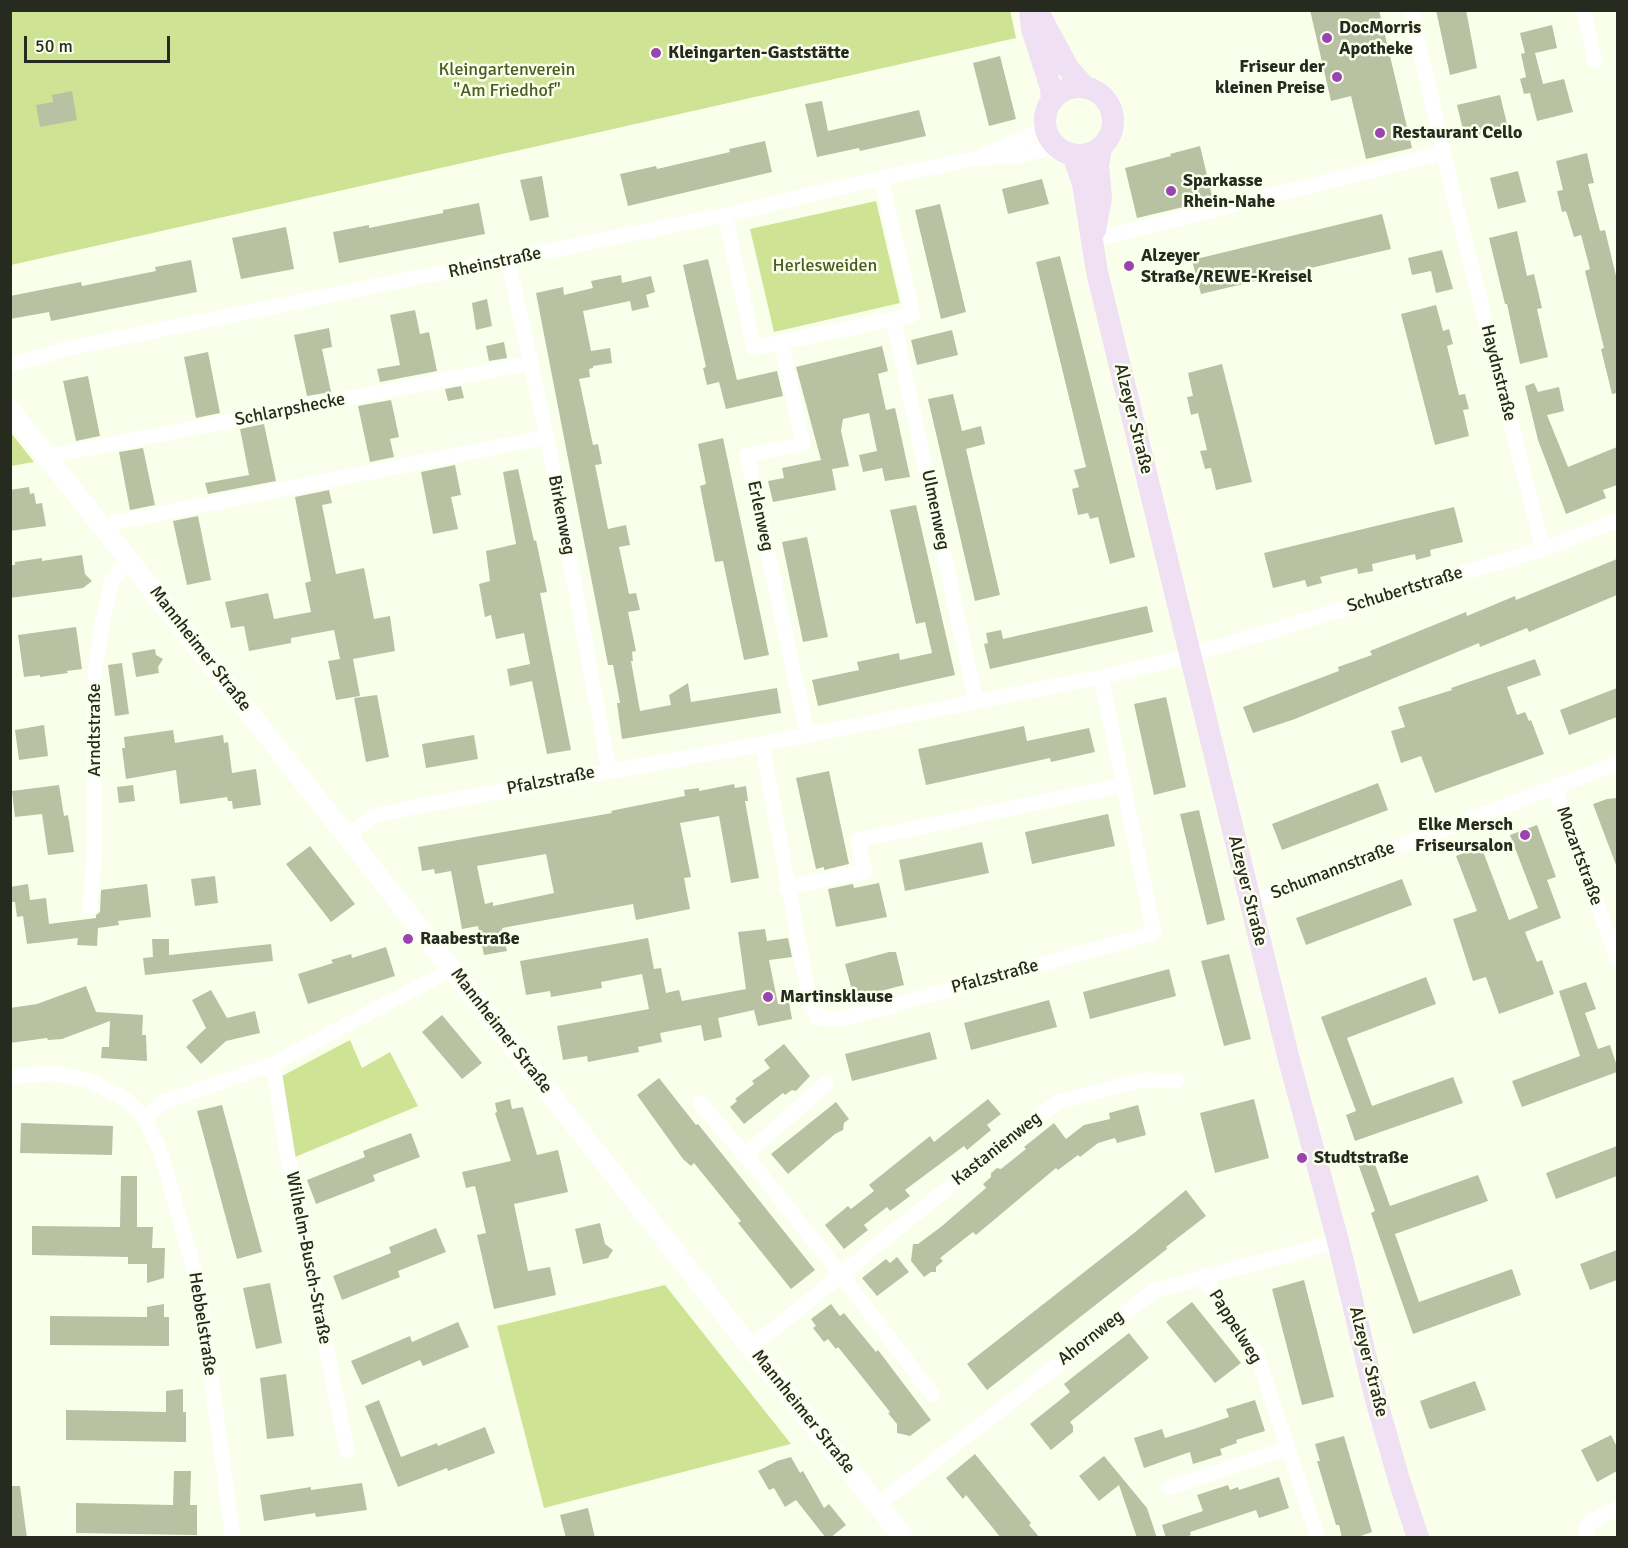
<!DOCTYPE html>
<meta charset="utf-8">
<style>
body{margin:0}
#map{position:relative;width:1628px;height:1548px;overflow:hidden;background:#f9ffeb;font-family:Signika,sans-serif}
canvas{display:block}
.frame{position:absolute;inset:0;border:12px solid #272a1f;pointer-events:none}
.scale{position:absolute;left:24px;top:36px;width:146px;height:27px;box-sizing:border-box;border:3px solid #272a1f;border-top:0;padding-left:8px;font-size:18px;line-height:21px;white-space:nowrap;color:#272a1f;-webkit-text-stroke:4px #f9ffeb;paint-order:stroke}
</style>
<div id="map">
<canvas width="1628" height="1548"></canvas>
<div class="frame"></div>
<div class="scale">50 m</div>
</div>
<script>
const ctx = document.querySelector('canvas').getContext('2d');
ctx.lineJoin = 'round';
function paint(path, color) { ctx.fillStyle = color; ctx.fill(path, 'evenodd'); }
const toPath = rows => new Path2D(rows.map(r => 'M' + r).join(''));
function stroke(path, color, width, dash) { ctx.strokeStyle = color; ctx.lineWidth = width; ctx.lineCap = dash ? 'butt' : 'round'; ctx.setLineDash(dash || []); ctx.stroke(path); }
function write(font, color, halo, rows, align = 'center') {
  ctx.font = font + ' Signika,sans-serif'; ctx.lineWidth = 5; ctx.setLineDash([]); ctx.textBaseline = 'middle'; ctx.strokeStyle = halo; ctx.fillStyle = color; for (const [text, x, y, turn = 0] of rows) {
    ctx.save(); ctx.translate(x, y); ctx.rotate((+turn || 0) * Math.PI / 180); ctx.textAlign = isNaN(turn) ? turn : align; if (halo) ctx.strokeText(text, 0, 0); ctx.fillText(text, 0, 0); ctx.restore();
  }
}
paint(toPath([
 [1010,10,1016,38,11,265,10,11],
 [876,201,900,303,774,332,750,229],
 [11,433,34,462,11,466],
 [350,1040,362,1068,390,1052,418,1106,295,1157,282,1076],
 [665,1285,791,1444,544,1508,497,1326]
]), '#cfe395');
paint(toPath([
 [1310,10,1379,10,1412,148,1366,159,1351,96,1331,101],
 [1436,10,1466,10,1477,68,1450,75],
 [1552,25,1557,48,1535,53,1543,84,1564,79,1573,112,1537,121,1530,93,1524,94,1520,79,1526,77,1521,54,1525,53,1520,33],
 [1000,56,1016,119,989,126,973,63],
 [72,91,77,120,40,127,36,105,53,102,52,95],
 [1500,95,1508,128,1465,138,1457,105],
 [822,101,828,131,919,110,926,136,860,151,859,148,817,157,805,104],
 [765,141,772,172,628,206,620,174,656,166,657,169,730,152,729,149],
 [1200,146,1213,200,1137,218,1125,168,1171,156,1170,154],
 [1587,153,1594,183,1588,184,1600,231,1605,230,1617,280,1617,393,1612,394,1601,349,1604,348,1585,271,1590,269,1581,235,1574,237,1566,211,1562,212,1557,191,1563,190,1556,161],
 [1518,171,1526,202,1498,209,1490,178],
 [542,176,549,217,530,221,520,180],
 [1042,179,1049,204,1008,214,1002,189],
 [479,203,485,234,339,263,333,232,369,225,369,228,443,213,443,210],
 [940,204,966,312,941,319,915,210],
 [1382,214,1391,249,1201,294,1192,260],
 [286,227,294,269,241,279,232,238],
 [1517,231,1527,276,1534,274,1542,308,1537,309,1548,357,1520,364,1507,304,1505,304,1489,238],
 [1442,250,1453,289,1436,293,1431,271,1412,275,1408,258],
 [1060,256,1135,557,1110,564,1098,517,1090,519,1088,513,1078,515,1072,489,1079,487,1074,470,1086,467,1036,262],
 [708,259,737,380,777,371,783,396,726,409,719,382,707,385,703,368,706,367,683,265],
 [191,260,197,292,51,321,49,312,10,319,10,296,81,282,82,286,156,271,155,267],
 [621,275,622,283,651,276,655,292,646,295,649,307,632,311,630,301,583,311,591,351,610,348,612,363,593,366,593,368,589,369,590,377,579,379,593,445,598,444,602,464,595,465,608,529,626,525,630,545,619,547,629,594,636,593,640,610,628,612,636,651,632,652,633,661,631,661,640,711,671,705,669,695,688,683,691,702,777,688,781,713,622,739,617,703,620,703,613,665,608,665,536,293,563,287,564,295,593,288,591,281],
 [487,299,492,326,476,330,472,303],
 [1436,305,1443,331,1449,329,1453,344,1447,346,1459,395,1465,394,1469,409,1463,410,1469,436,1435,445,1401,314],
 [415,310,420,334,429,332,437,371,380,382,377,369,400,365,390,315],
 [329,328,332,347,322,349,331,392,307,396,294,335],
 [952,330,958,355,917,365,911,340],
 [504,342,507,358,489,361,486,346],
 [882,346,888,371,878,374,886,410,895,408,910,477,885,481,882,468,863,472,859,455,877,451,869,413,843,419,841,431,849,466,832,469,836,490,773,502,768,481,784,478,782,468,821,460,796,367],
 [208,352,220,413,196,418,184,357],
 [1222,364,1252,482,1216,490,1211,468,1205,469,1200,451,1207,450,1198,413,1191,415,1187,397,1193,396,1188,373],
 [88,376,100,436,76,441,63,381],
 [1534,383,1538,392,1559,387,1564,411,1547,415,1568,467,1617,447,1617,485,1603,490,1606,498,1566,514,1538,440,1525,386],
 [461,386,464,398,448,401,445,389],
 [953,394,962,431,981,426,985,444,966,449,1000,595,975,601,928,399],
 [391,400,399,437,390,439,394,457,370,462,358,406],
 [264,424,276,481,208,494,205,483,249,475,240,429],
 [723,438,769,655,744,660,723,561,715,562,700,486,706,484,698,444],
 [143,448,155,505,130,510,119,452],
 [455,465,461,495,451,497,458,529,433,534,421,472],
 [518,469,534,541,536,540,547,592,540,593,571,750,547,754,532,681,510,686,507,669,530,664,524,633,496,639,491,615,485,617,479,584,490,581,486,551,516,544,503,472],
 [29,487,30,494,34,493,36,504,42,503,46,526,10,531,10,490],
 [329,490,332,503,322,505,336,574,364,568,374,619,390,616,395,651,353,659,360,696,336,700,328,661,340,659,334,630,291,638,291,643,249,651,244,626,231,628,225,602,268,593,274,619,311,612,305,583,311,581,295,497],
 [916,505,955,675,818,706,812,680,859,670,857,662,899,653,900,660,932,653,925,622,916,624,890,510],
 [1454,507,1463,542,1430,550,1431,556,1416,560,1415,554,1372,564,1373,571,1358,574,1357,568,1320,577,1322,583,1307,587,1305,580,1273,588,1264,553],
 [198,516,211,580,187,585,173,521],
 [807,537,828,637,803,642,782,542],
 [82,555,85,574,92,581,83,588,10,598,10,565,15,565,15,562,42,558,42,561],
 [1617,559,1617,595,1529,632,1527,628,1480,647,1479,643,1295,719,1253,733,1243,707,1339,671,1338,667,1372,655,1370,651,1466,612,1467,616,1515,596,1516,600],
 [1147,606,1153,632,990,669,984,644,988,643,986,633,1001,630,1003,639],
 [76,627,82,669,67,671,68,673,40,677,40,675,24,677,18,635],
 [155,649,156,655,163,659,158,667,159,673,136,677,132,653],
 [1535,659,1541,675,1507,687,1517,715,1525,712,1529,721,1531,720,1544,754,1435,793,1421,756,1401,763,1391,731,1405,727,1398,707,1452,690,1451,688],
 [122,663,129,714,115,716,108,665],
 [1617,688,1617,717,1569,735,1560,710],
 [377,695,389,757,366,762,354,698],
 [1166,697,1186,787,1154,795,1134,704],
 [44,725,48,756,19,760,15,730],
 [1024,726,1027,741,1089,728,1095,752,1051,762,1050,758,926,785,918,749],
 [173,730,175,743,223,735,224,743,228,742,232,773,256,769,261,805,233,809,232,801,228,801,227,797,180,804,176,770,126,779,122,748,125,748,124,737],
 [474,735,478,759,426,768,422,744],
 [829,771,849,864,824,870,824,867,816,869,796,778],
 [1378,783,1388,810,1282,850,1272,824],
 [734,784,735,788,746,786,748,801,745,801,759,878,731,883,719,816,680,823,691,877,684,878,690,909,636,920,633,904,502,928,507,951,484,955,478,926,462,929,451,871,435,874,434,869,422,871,418,847,612,813,611,811,620,809,685,796,684,790,699,788,699,791],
 [546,854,554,893,493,906,493,902,485,904,477,866],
 [59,785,64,816,68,815,74,852,48,855,42,814,15,817,12,791],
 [133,785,135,801,119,803,117,787],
 [1617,798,1617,865,1616,865,1593,804,1607,799],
 [1199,810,1225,920,1207,925,1180,814],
 [1108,814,1115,846,1032,864,1025,832],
 [1537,825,1556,877,1547,880,1561,918,1525,932,1537,962,1542,960,1554,994,1499,1014,1486,977,1473,981,1453,919,1477,911,1456,856,1481,846,1509,920,1538,908,1510,835],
 [982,842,989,873,905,891,899,860],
 [310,846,355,904,331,922,286,864],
 [215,876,218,903,195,906,191,879],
 [1402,879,1412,905,1306,945,1296,918],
 [879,883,887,917,836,927,828,889,853,884,854,888],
 [28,884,30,900,46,898,49,924,96,918,96,915,100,912,101,890,147,884,151,917,118,921,119,925,98,928,97,946,77,945,78,938,27,944,23,916,17,917,15,902,10,902,10,887],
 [765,929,767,941,788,938,792,957,769,960,778,1004,789,1002,792,1019,758,1026,754,1010,718,1018,722,1037,704,1041,701,1025,660,1033,662,1042,638,1047,639,1052,588,1062,587,1056,563,1060,557,1026,649,1009,642,974,601,982,602,988,551,997,550,991,526,995,520,961,648,938,654,969,661,968,666,993,679,990,682,1001,746,989,738,932],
 [152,939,169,939,169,955,271,944,273,961,145,975,143,958,153,957],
 [386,947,395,976,308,1004,298,974,333,963,331,960,351,954,352,958],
 [889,952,896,952,904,985,854,998,845,964],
 [1229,954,1251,1039,1224,1046,1201,961],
 [1169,969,1176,996,1090,1019,1083,992],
 [1426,977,1436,1004,1347,1038,1372,1106,1453,1077,1463,1103,1355,1141,1346,1115,1356,1111,1321,1017],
 [1586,982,1596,1009,1585,1013,1598,1049,1610,1045,1617,1066,1617,1072,1522,1107,1512,1081,1580,1056,1559,991],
 [86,986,96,1012,143,1015,142,1035,146,1035,147,1061,101,1058,102,1047,109,1047,110,1021,62,1039,48,1040,47,1038,10,1043,10,1008,37,1004],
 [211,990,227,1018,255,1011,260,1033,226,1041,201,1064,186,1047,206,1028,192,1000],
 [1049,1000,1057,1027,971,1050,964,1023],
 [442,1015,482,1063,462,1079,422,1032],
 [930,1032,937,1059,852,1081,845,1054],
 [784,1044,810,1076,796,1091,792,1090,785,1095,783,1093,744,1124,730,1107,737,1101,735,1099,754,1084,752,1081,770,1068,764,1060],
 [659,1078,696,1125,698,1124,815,1270,791,1289,738,1223,741,1221,694,1163,691,1166,683,1159,637,1095],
 [510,1099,512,1109,523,1107,537,1155,558,1150,568,1192,514,1204,528,1271,550,1267,556,1295,494,1309,477,1235,486,1233,475,1186,466,1188,462,1172,511,1161,495,1113,497,1112,495,1103],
 [988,1099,1001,1114,987,1125,991,1130,967,1150,964,1146,905,1190,910,1196,890,1211,887,1207,864,1225,868,1230,844,1249,825,1225,848,1206,851,1209,874,1191,869,1185,930,1136,934,1142],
 [1254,1099,1269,1158,1215,1173,1200,1113],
 [836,1102,849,1119,844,1123,843,1130,835,1134,788,1174,771,1154],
 [222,1105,262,1252,237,1259,197,1111],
 [1138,1105,1146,1135,1117,1143,1115,1138,1098,1143,1080,1157,1078,1155,1058,1170,1056,1168,976,1235,973,1232,940,1258,943,1261,936,1267,936,1272,931,1272,924,1277,911,1261,913,1244,918,1244,942,1226,986,1188,983,1184,991,1177,991,1173,997,1168,1001,1169,1026,1149,1024,1147,1054,1123,1066,1139,1084,1125,1110,1119,1109,1113],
 [21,1123,113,1126,112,1155,20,1153],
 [411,1133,420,1157,373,1175,375,1181,316,1204,307,1180,365,1157,363,1151],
 [1617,1146,1617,1176,1556,1199,1546,1173],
 [1372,1156,1390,1206,1478,1175,1488,1201,1395,1234,1419,1302,1512,1269,1521,1295,1413,1334,1371,1213,1375,1211,1357,1161],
 [121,1176,137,1176,137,1227,153,1227,152,1248,165,1248,164,1278,147,1283,147,1264,128,1264,128,1257,32,1255,32,1226,120,1227],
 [1186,1190,1206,1216,1166,1247,1167,1249,987,1390,967,1364,1134,1233],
 [600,1223,605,1244,613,1250,608,1258,583,1264,575,1229],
 [436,1228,446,1252,398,1271,400,1277,342,1300,333,1276,391,1253,389,1247],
 [1617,1250,1617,1280,1590,1290,1580,1264],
 [897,1257,909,1272,877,1296,862,1278,886,1259,890,1263],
 [1304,1280,1334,1397,1302,1405,1272,1289],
 [270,1283,282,1343,256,1349,243,1288],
 [1192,1302,1241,1363,1215,1383,1166,1322],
 [164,1304,164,1317,169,1317,169,1346,50,1345,50,1316,147,1317,147,1307],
 [831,1304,840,1316,844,1313,876,1352,878,1350,931,1420,910,1436,897,1433,897,1424,888,1413,890,1412,855,1368,838,1347,836,1349,828,1339,824,1342,813,1328,816,1326,811,1319],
 [458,1322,469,1347,423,1366,420,1360,362,1385,351,1361,410,1336,412,1342],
 [1129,1333,1149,1358,1070,1422,1073,1426,1073,1432,1051,1450,1030,1424,1070,1392,1064,1384],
 [286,1374,294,1436,267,1439,260,1378],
 [1475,1381,1486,1410,1431,1429,1429,1428,1420,1401],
 [183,1389,183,1412,186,1412,186,1442,66,1440,66,1410,166,1412,166,1391],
 [379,1400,401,1457,437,1443,438,1446,485,1427,495,1453,448,1471,447,1468,398,1487,365,1406],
 [1255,1400,1265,1431,1236,1440,1237,1443,1220,1449,1222,1455,1193,1464,1190,1452,1144,1468,1134,1438,1162,1429,1165,1438,1197,1428,1229,1417,1226,1409],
 [1611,1435,1617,1447,1617,1471,1597,1482,1581,1450],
 [1344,1436,1372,1532,1355,1538,1342,1538,1339,1525,1336,1525,1317,1461,1320,1461,1315,1444],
 [975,1454,1031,1523,1029,1525,1040,1538,1001,1538,966,1495,963,1499,946,1478],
 [1104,1456,1147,1508,1157,1538,1137,1538,1119,1485,1099,1501,1079,1476],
 [791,1457,800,1473,803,1471,824,1508,829,1504,846,1525,830,1538,826,1538,796,1500,785,1507,774,1488,769,1490,758,1471,777,1461],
 [174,1471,191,1471,190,1505,197,1505,197,1535,76,1533,76,1503,173,1505],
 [1279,1477,1289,1508,1259,1518,1256,1510,1190,1532,1191,1535,1183,1538,1166,1538,1162,1525,1203,1511,1197,1495,1228,1485,1230,1490,1238,1487,1239,1490],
 [362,1483,367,1510,316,1517,315,1513,264,1521,260,1495,311,1487,311,1490],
 [10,1486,20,1486,27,1538,10,1538],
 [588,1508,595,1538,566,1538,560,1515]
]), '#b8c1a2');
stroke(toPath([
 [1411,10,1454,198,1543,549],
 [1583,10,1595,61],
 [987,154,1034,134,1045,124],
 [725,215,754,348,913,315,881,178],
 [1092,240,1443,153],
 [508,260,547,437,609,770],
 [893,319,976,701],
 [781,342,803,444,747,455,807,734],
 [10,365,70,348,725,215,881,178,978,158,1019,156,1045,149,1059,149],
 [49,456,531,363],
 [104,527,113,523,547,437],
 [762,744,809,997,818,1018,843,1019,1154,933,1101,677],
 [1554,787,1618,960],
 [346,836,374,816,414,807,762,744,1101,677,1191,655,1543,549,1618,520],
 [787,888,865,871,858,840,1123,785],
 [1250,903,1618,763],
 [90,908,94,861,95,671,102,624,112,581,121,569,131,560],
 [273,1064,288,1157,347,1451],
 [10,1077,54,1073,87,1080,124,1098,144,1117,166,1101,273,1064,452,969],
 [700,1103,745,1155,841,1275,932,1394],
 [144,1117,160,1150,199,1287,233,1538],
 [745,1155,826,1084],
 [1204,1275,1223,1313,1257,1354,1318,1538],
 [751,1348,908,1220,1057,1102,1143,1080,1177,1081],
 [1169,1488,1288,1448],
 [878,1505,1153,1291,1338,1241],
 [1588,1538,1586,1529,1590,1522,1618,1508]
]), '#fff', 15);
stroke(toPath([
 [10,410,751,1348,904,1538]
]), '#fff', 20);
stroke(toPath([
 [1030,10,1032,29,1051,88,1052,101],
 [1037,10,1068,68,1085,87],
 '1045 121a34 34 0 1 1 68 0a34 34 0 1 1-68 0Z',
 [1073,155,1083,184,1097,272,1288,1056,1338,1241,1375,1396,1399,1480,1418,1538],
 [1095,230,1101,198,1098,166,1101,148]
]), '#efe0f3', 22);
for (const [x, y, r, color] of [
 [1327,38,6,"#9a44b2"],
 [656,53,6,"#9a44b2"],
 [1337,77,6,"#9a44b2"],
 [1380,133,6,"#9a44b2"],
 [1171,191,6,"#9a44b2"],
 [1129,266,6,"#9a44b2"],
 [1525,835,6,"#9a44b2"],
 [408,939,6,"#9a44b2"],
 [768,997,6,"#9a44b2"],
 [1302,1158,6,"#9a44b2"]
]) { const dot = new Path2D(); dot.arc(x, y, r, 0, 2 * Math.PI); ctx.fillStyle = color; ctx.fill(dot); stroke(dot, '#f9ffeb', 2); }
write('bold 18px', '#272a1f', '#f9ffeb', [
 ["DocMorris",1339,28],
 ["Apotheke",1339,49],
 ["Kleingarten-Gaststätte",668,53],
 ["Friseur der",1325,67,"right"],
 ["kleinen Preise",1325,88,"right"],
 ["Restaurant Cello",1392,133],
 ["Sparkasse",1183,181],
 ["Rhein-Nahe",1183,202],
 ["Alzeyer",1141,256],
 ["Straße/REWE-Kreisel",1141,277],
 ["Elke Mersch",1513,825,"right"],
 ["Friseursalon",1513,846,"right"],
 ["Raabestraße",420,939],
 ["Martinsklause",780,997],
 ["Studtstraße",1314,1158]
], 'left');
write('18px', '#4d5a21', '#f9ffeb', [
 ["Kleingartenverein",507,70],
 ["\"Am Friedhof\"",507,91],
 ["Herlesweiden",825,266]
]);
write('18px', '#272a1f', '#f9ffeb', [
 ["Rheinstraße",495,263,-12],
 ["Haydnstraße",1498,373,76],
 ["Schlarpshecke",290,410,-11],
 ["Alzeyer Straße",1133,419,76],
 ["Ulmenweg",935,510,78],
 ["Birkenweg",561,515,79],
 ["Erlenweg",760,516,78],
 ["Schubertstraße",1405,590,-17],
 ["Mannheimer Straße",200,649,52],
 ["Arndtstraße",95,730,-90],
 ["Pfalzstraße",551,781,-11],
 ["Mozartstraße",1579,856,70],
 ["Schumannstraße",1333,871,-21],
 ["Alzeyer Straße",1247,891,76],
 ["Pfalzstraße",995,977,-15],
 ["Mannheimer Straße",501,1031,52],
 ["Kastanienweg",997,1149,-38],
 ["Wilhelm-Busch-Straße",308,1258,79],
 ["Hebbelstraße",202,1324,81],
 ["Pappelweg",1235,1327,58],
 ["Ahornweg",1091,1338,-38],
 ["Alzeyer Straße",1368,1362,76],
 ["Mannheimer Straße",803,1412,51]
]);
</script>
